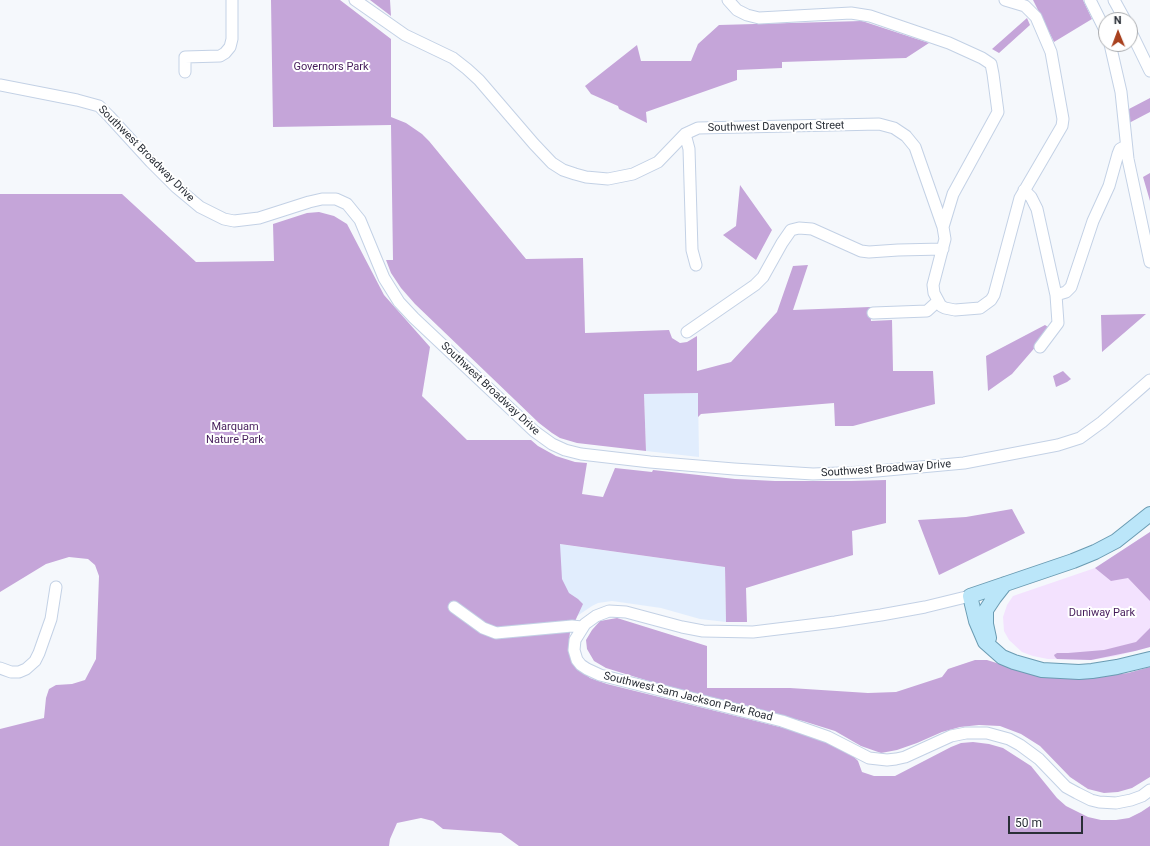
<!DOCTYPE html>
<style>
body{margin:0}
#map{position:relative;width:1150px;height:846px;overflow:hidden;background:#f5f8fc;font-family:Roboto,sans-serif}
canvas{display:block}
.north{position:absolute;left:1098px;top:12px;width:40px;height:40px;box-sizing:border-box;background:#fff;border:1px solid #aaacaf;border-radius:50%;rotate:359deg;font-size:11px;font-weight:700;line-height:16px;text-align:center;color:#2a2f37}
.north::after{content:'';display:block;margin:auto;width:14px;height:18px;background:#a8411e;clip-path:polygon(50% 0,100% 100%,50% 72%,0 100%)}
.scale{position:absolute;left:1008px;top:816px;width:75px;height:18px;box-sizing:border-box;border:2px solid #2a2f37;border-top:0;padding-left:5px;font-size:12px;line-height:14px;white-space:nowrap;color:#2a2f37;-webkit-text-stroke:3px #fff;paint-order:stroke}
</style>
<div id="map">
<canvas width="1150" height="846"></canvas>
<div class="north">N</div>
<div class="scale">50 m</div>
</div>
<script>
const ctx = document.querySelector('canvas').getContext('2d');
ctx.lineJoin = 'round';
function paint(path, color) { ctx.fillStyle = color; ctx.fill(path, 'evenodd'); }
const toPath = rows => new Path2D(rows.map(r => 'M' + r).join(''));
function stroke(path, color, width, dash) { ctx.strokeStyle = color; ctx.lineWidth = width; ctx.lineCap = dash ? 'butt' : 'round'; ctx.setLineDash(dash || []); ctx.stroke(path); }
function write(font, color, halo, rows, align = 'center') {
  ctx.font = font + ' Roboto,sans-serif'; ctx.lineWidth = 4; ctx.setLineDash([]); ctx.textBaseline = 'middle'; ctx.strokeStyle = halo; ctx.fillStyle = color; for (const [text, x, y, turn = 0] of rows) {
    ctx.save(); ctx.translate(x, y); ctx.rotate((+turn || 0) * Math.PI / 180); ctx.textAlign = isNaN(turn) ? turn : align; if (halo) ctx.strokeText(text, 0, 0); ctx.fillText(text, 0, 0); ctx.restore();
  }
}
paint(toPath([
 [698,393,699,457,646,451,644,394],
 [559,544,725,567,726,622,700,619,661,608,612,601,598,603,592,606,577,616,540,617]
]), '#e1edfd');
paint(toPath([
 [1150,532,1150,647,1116,656,1091,660,1048,659,1033,656,1022,652,1009,640,1004,631,1003,617,1007,605,1013,596,1095,568]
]), '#f3e2fe');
paint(toPath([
 [271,0,340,0,391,39,391,117,406,123,422,134,429,141,526,259,583,258,585,333,669,330,672,338,680,343,687,342,697,336,697,371,731,362,777,312,793,266,808,265,793,310,870,307,871,321,892,320,893,371,933,371,935,404,853,426,835,426,834,403,701,414,698,417,698,393,644,394,646,451,577,443,560,438,552,433,539,423,415,304,401,288,391,273,386,260,393,260,391,125,273,127],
 [370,0,390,0,391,16],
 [1033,0,1083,0,1092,19,1054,42],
 [1027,18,1030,25,999,53,992,49],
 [862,21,929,43,906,58,782,62,782,68,737,70,737,80,646,112,647,123,619,109,618,106,591,94,585,86,637,45,641,61,691,61,698,44,719,25],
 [1150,98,1150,112,1129,123,1127,110],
 [1150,173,1150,201,1143,177],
 [740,185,772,230,756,260,723,235,736,226],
 [0,194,122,194,196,262,274,261,273,224,307,213,319,212,334,216,347,224,384,295,430,347,422,396,467,440,531,440,538,446,556,456,575,462,587,463,582,494,603,497,615,468,652,472,653,470,735,479,775,481,851,481,886,480,886,523,852,531,853,555,746,588,747,622,726,622,725,567,560,544,562,579,569,593,578,599,583,604,570,632,569,642,569,650,578,669,590,678,607,684,788,729,813,737,833,745,854,757,858,761,862,772,874,776,895,776,951,747,961,743,973,742,989,744,1003,748,1031,766,1057,798,1066,806,1088,817,1101,820,1116,820,1129,818,1141,812,1150,806,1150,846,519,846,501,833,443,829,433,821,421,818,397,823,390,839,389,846,0,846,0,729,44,718,46,698,49,689,56,685,72,684,85,680,96,659,99,576,95,565,88,559,69,557,46,564,0,592],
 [1146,314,1102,352,1101,315],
 [1045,325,1051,329,1012,374,988,391,986,356],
 [1063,371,1071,379,1067,382,1056,387,1053,376],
 [1012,509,1025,533,939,575,918,520,966,517],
 [1150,532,1150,601,1128,578,1111,581,1095,568],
 [617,618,707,646,707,688,790,688,868,693,896,692,942,677,948,669,975,660,987,660,1028,673,1096,677,1128,673,1150,667,1150,777,1132,788,1118,792,1104,793,1088,789,1070,777,1040,746,1021,734,1000,726,979,725,960,727,942,732,917,743,897,750,881,753,861,746,835,731,803,721,701,697,606,668,594,661,587,649,586,640,592,630,600,621],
 [1150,628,1150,647,1135,651,1091,660,1057,659,1055,657,1054,655,1057,653,1068,653,1104,650,1136,642]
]), '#c5a5d9');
const minor = toPath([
 [355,0,405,35,453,58,467,69,479,80,534,144,552,163,563,170,575,174,586,177,608,179,633,174,658,162,685,134,698,128,879,124,894,128,906,136,915,147,943,227,945,239,933,285,934,293,941,306,945,308,955,310,980,308,991,300,994,295,1020,198,1062,126,1063,119,1051,52,1036,17,1025,6,1005,0],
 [728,0,737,10,747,15,759,18,851,13,870,16,949,43,982,58,991,64,993,74,998,112,953,194,943,227],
 [1090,0,1106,32],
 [1114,0,1125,20],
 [1130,30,1150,71],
 [1110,44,1121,92,1128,159,1150,262],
 [185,72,185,57,220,56,225,53,230,47,232,39,232,0],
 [0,85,77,100,99,106,109,116,151,162,176,187,200,207,224,219,234,221,259,218,309,202,322,199,336,199,347,204,360,220,384,278,399,302,414,318,534,431,552,444,565,450,581,454,650,462,734,469,813,474,866,472,964,463,1058,445,1080,438,1102,422,1150,380],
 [685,134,689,149,692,250,696,265],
 [1024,190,1031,197,1037,209,1056,295],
 [873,313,927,311,938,301],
 [687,332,755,285,763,277,782,243,791,230,799,228,812,229,861,251,869,252,898,250,943,249],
 [1040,347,1058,323,1056,295,1066,292,1071,287,1093,221,1109,186,1118,154,1120,149,1126,146],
 [970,596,925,607,881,615,835,622,753,632,703,631,682,627,626,612,609,611,596,616,585,624,575,640,574,650,577,660,581,665,587,669,600,675,782,721,828,737,869,758,887,760,896,759,905,757,951,736,966,733,987,733,1009,739,1020,745,1039,759,1066,787,1077,793,1091,800,1099,802,1116,803,1131,800,1142,796,1150,790],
 [454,607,483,628,496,633,572,626,582,627],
 [0,668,11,672,19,672,26,669,35,661,39,653,51,619,56,587]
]);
const major = toPath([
 [1150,514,1116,541,1095,552,1073,561,970,596,976,621,985,642,1002,657,1014,662,1042,670,1079,672,1092,671,1117,667,1150,659],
 [989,638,986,624,986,610,994,598,1005,584]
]);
stroke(minor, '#c3d1e5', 13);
stroke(major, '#6a9bb2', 16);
stroke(minor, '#fff', 11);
stroke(major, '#bbe6f9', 14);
write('11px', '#451c5a', '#fff', [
 ["Governors Park",331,67],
 ["Marquam",235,427],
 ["Nature Park",235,440],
 ["Duniway Park",1102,613]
]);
write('11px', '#2a2f37', '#fff', [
 ["Southwest Davenport Street",776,127,-1],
 ["Southwest Broadway Drive",146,154,45],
 ["Southwest Broadway Drive",490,389,43],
 ["Southwest Broadway Drive",886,469,-4],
 ["Southwest Sam Jackson Park Road",688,697,14]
]);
</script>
